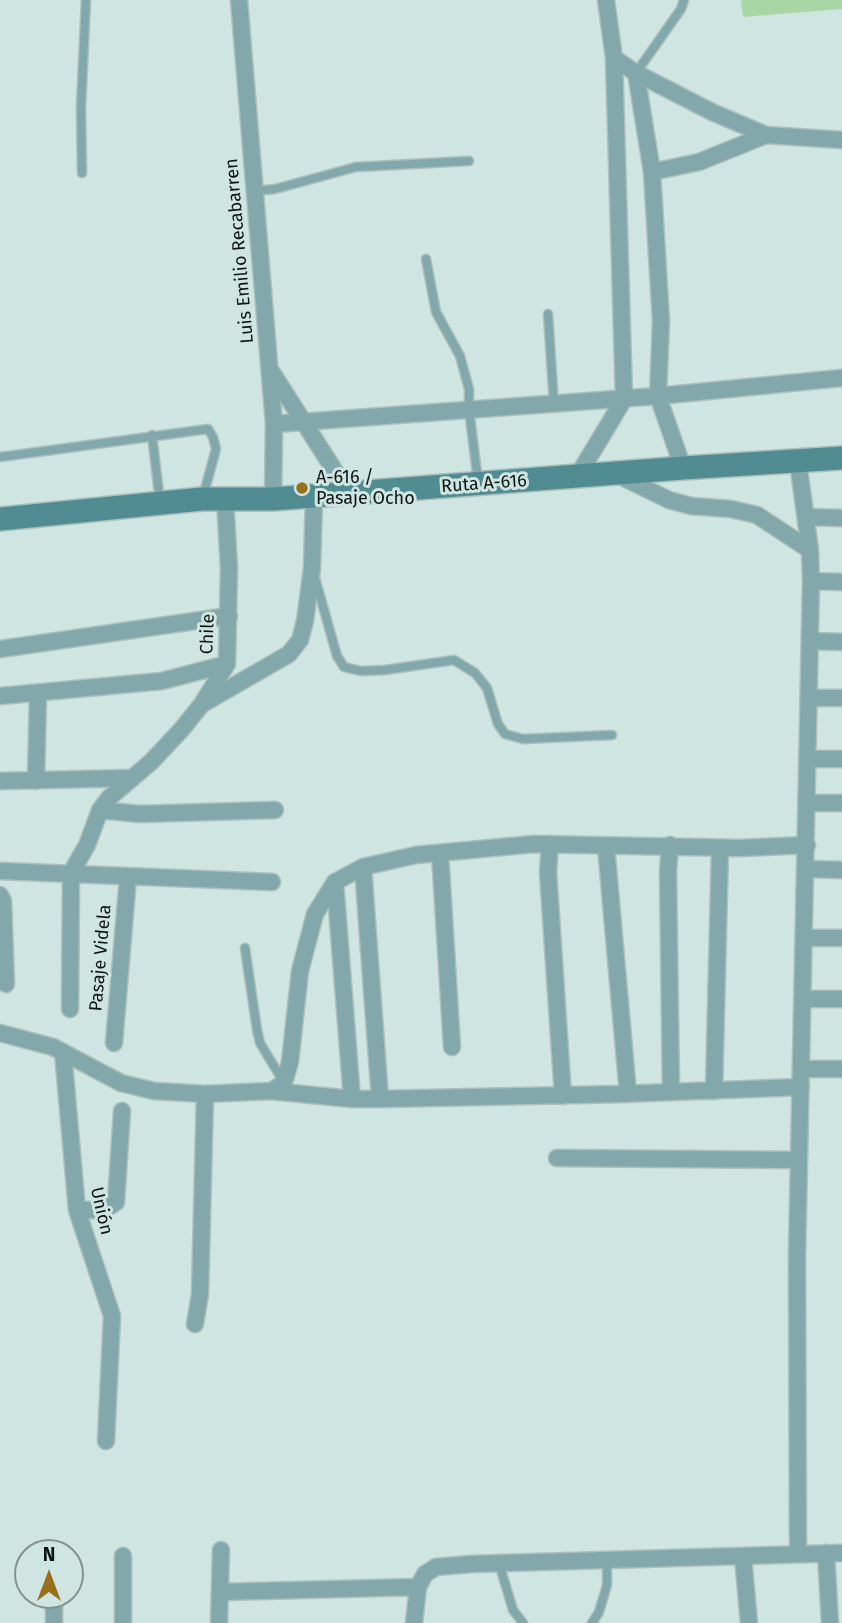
<!DOCTYPE html>
<meta charset="utf-8">
<style>
body{margin:0}
#map{position:relative;width:842px;height:1623px;overflow:hidden;background:#cfe5e1;font-family:"Fira Sans",sans-serif}
canvas{display:block}
.north{position:absolute;left:14px;top:1539px;width:70px;height:70px;box-sizing:border-box;background:#cfe5e1;border:2px solid #82928f;border-radius:50%;rotate:0deg;font-size:19px;font-weight:700;line-height:28px;text-align:center;color:#0e1514}
.north::after{content:'';display:block;margin:auto;width:24px;height:32px;background:#98701c;clip-path:polygon(50% 0,100% 100%,50% 72%,0 100%)}
</style>
<div id="map">
<canvas width="842" height="1623"></canvas>
<div class="north">N</div>
</div>
<script>
const ctx = document.querySelector('canvas').getContext('2d');
ctx.lineJoin = 'round';
function paint(path, color) { ctx.fillStyle = color; ctx.fill(path, 'evenodd'); }
const toPath = rows => new Path2D(rows.map(r => 'M' + r).join(''));
function stroke(path, color, width, dash) { ctx.strokeStyle = color; ctx.lineWidth = width; ctx.lineCap = dash ? 'butt' : 'round'; ctx.setLineDash(dash || []); ctx.stroke(path); }
function write(font, color, halo, rows, align = 'center') {
  ctx.font = font + ' "Fira Sans",sans-serif'; ctx.lineWidth = 6; ctx.setLineDash([]); ctx.textBaseline = 'middle'; ctx.strokeStyle = halo; ctx.fillStyle = color; for (const [text, x, y, turn = 0] of rows) {
    ctx.save(); ctx.translate(x, y); ctx.rotate((+turn || 0) * Math.PI / 180); ctx.textAlign = isNaN(turn) ? turn : align; if (halo) ctx.strokeText(text, 0, 0); ctx.fillText(text, 0, 0); ctx.restore();
  }
}
paint(toPath([
 [741,0,842,0,842,9,743,17]
]), '#a8d6a5');
const service = toPath([
 [636,73,681,9,684,0],
 [82,173,81,107,86,0],
 [254,191,275,189,356,167,469,161],
 [426,259,436,312,460,356,469,389,469,409,478,481],
 [548,314,554,404],
 [152,435,160,502],
 [0,457,208,429,213,437,216,449,203,497],
 [315,578,337,656,344,667,361,671,385,670,454,660,475,673,487,688,498,724,505,734,523,739,612,735],
 [245,948,257,1030,260,1043,283,1081],
 [499,1563,513,1610,523,1623],
 [592,1623,599,1612,607,1585,607,1561]
]);
const minor = toPath([
 [239,0,274,424,273,499],
 [614,58,636,73,652,172,661,321,658,396,683,468],
 [636,73,712,112,766,135,842,140],
 [652,172,699,162,766,135],
 [271,371,349,493],
 [274,424,658,396,842,378],
 [616,474,669,500,691,506,731,509,757,515,810,550],
 [577,477,624,399,614,58,606,0],
 [806,517,842,518],
 [811,581,842,582],
 [810,641,842,642],
 [0,649,229,616],
 [0,696,162,681,227,664],
 [809,698,842,698],
 [204,703,289,654,300,640,305,621,312,568,314,496],
 [808,759,842,759],
 [0,781,132,778],
 [36,781,38,694],
 [807,803,842,803],
 [100,810,140,814,275,810],
 [550,844,548,872,563,1096],
 [670,845,668,871,671,1092],
 [606,846,628,1094],
 [440,853,452,1047],
 [363,867,380,1099],
 [806,869,842,870],
 [0,871,272,882],
 [335,882,352,1099],
 [0,895,3,901,6,984],
 [805,938,842,938],
 [803,999,842,999],
 [70,1009,71,873,87,845,100,810,109,798,151,762,182,729,202,704,227,664,229,568,225,498],
 [0,1033,53,1047,121,1083,154,1091,205,1094,271,1091,284,1083,290,1062,300,971,315,914,335,882,363,867,416,855,534,844,741,848,807,845],
 [114,1043,128,877],
 [63,1052,77,1210,112,1316,106,1441],
 [801,1069,842,1069],
 [271,1091,352,1099,380,1099,621,1094,801,1087],
 [714,1091,720,848],
 [557,1158,799,1160],
 [77,1210,104,1210,116,1202,122,1111],
 [195,1324,200,1294,205,1094],
 [826,1553,830,1623],
 [798,1554,797,1255,811,581,810,550,798,462],
 [123,1556,123,1623],
 [743,1557,749,1623],
 [220,1592,418,1587],
 [54,1595,54,1623],
 [219,1623,221,1550],
 [414,1623,418,1587,425,1574,436,1567,471,1564,842,1553]
]);
const secondary = toPath([
 [0,519,202,499,273,499,683,468,842,458]
]);
stroke(service, '#acc0bc', 11);
stroke(minor, '#acc0bc', 19);
stroke(secondary, '#acc0bc', 26);
stroke(service, '#82a8ac', 8);
stroke(minor, '#82a8ac', 16);
stroke(secondary, '#528c93', 23);
for (const [x, y, r, color] of [
 [302,488,7,"#98701c"]
]) { const dot = new Path2D(); dot.arc(x, y, r, 0, 2 * Math.PI); ctx.fillStyle = color; ctx.fill(dot); stroke(dot, '#cfe5e1', 2.5); }
write('18px', '#0e1514', '#cfe5e1', [
 ["Luis Emilio Recabarren",240,251,-95],
 ["Ruta A-616",484,484,-4],
 ["Chile",208,634,-88],
 ["Pasaje Videla",101,958,-85],
 ["Unión",101,1211,77]
]);
write('18px', '#0e1514', '#cfe5e1', [
 ["A-616 /",316,478],
 ["Pasaje Ocho",316,499]
], 'left');
</script>
